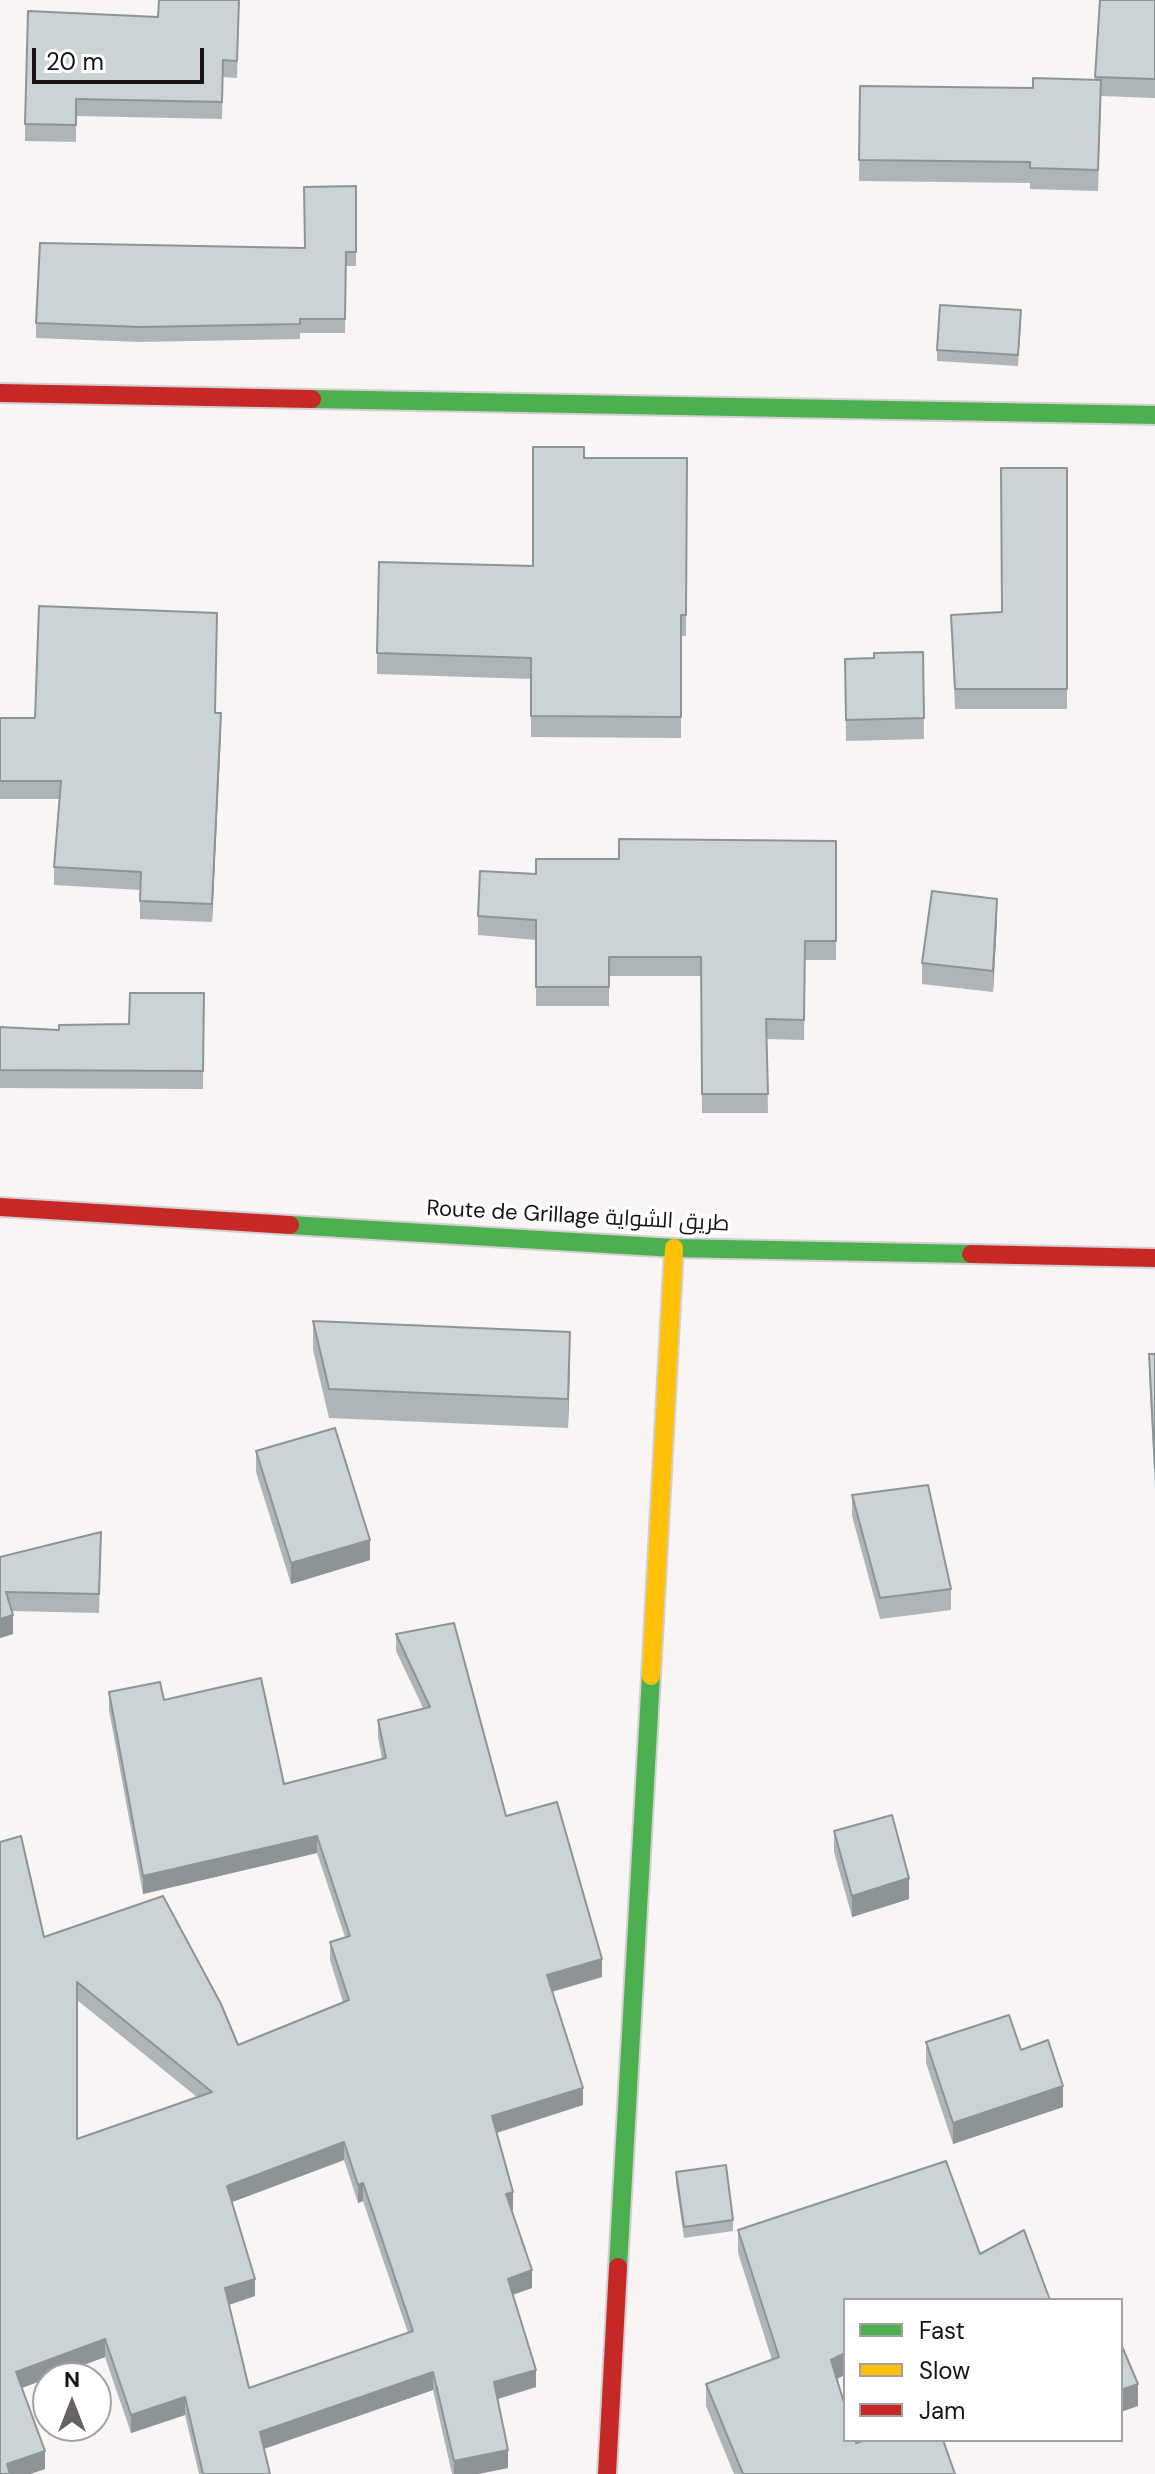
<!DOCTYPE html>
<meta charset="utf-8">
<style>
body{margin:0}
#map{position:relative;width:1155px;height:2474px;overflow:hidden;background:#faf5f5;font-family:"DM Sans",sans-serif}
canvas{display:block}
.legend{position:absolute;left:843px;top:2298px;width:280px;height:144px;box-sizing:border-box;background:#fff;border:2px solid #a3a1a1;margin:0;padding:10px 14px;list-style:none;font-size:24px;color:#191313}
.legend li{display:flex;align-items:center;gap:16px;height:40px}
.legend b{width:40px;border:2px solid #a3a1a1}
.north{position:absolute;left:32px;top:2362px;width:80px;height:80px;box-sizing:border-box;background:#fff;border:2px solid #a3a1a1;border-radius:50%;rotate:0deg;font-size:22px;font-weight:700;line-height:32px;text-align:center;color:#191313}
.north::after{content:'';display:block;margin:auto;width:28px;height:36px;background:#686262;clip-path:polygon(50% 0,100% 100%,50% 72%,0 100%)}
.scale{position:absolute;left:32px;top:48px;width:172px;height:36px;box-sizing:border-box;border:4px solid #191313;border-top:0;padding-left:10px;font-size:24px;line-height:28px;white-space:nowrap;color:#191313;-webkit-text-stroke:6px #fff;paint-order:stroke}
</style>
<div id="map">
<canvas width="1155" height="2474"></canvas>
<ul class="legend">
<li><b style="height:10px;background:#4caf50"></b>Fast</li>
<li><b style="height:10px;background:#ffc107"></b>Slow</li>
<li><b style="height:10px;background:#c62828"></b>Jam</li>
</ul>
<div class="north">N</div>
<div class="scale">20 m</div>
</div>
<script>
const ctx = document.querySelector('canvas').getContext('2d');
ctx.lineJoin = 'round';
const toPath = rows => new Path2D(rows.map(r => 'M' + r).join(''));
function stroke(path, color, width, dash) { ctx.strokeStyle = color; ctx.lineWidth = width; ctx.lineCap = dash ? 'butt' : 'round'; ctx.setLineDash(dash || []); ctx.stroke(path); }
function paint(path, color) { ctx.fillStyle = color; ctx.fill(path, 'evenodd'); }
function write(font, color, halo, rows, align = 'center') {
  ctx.font = font + ' "DM Sans",Cairo,sans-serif'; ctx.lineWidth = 7; ctx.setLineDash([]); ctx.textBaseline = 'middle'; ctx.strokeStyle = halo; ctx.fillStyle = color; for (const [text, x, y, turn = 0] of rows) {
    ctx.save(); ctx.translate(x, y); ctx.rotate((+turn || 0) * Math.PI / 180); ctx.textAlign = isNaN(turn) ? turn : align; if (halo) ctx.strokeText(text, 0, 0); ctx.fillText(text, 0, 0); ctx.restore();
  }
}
const fast = toPath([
 [312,399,1155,415],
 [290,1225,674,1248,971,1254],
 [618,2267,651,1676]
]);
const slow = toPath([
 [651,1676,674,1248]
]);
const jam = toPath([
 [0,393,312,399],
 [0,1207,290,1225],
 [971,1254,1155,1258],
 [607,2474,618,2267]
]);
stroke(fast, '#d5d0d0', 22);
stroke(slow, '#d5d0d0', 22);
stroke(jam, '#d5d0d0', 22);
stroke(fast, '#4caf50', 18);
stroke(slow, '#ffc107', 18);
stroke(jam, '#c62828', 18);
paint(toPath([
 [239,0,237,78,223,77,222,119,76,116,76,142,25,141,25,124,158,17],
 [1100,0,1155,0,1155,98,1101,96,1098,191,1030,189,1030,183,859,181,860,86,1033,88,1095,80],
 [356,186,356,266,346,266,345,333,300,333,300,339,140,342,36,338,36,323,305,248],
 [1021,321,1018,366,937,361,937,350],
 [584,458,687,458,686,636,681,636,681,738,531,737,531,679,377,674,377,653,533,566],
 [1067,468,1067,709,955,709,951,615,1002,612],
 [923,652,924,739,846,741,845,659,874,658],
 [215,713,221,731,212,922,140,919,140,890,54,885,54,867,60,799,0,799,0,718],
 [836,841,836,960,805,960,804,1040,767,1039,768,1113,702,1113,701,976,609,976,609,1006,536,1006,536,940,478,935,478,916,536,874,619,859],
 [997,920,993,992,922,984,922,963],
 [204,993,203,1089,0,1088,0,1027,59,1030,129,1024],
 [313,1321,570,1361,568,1428,329,1418,313,1350],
 [1149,1354,1155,1354,1155,1489,1149,1375],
 [256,1451,370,1560,291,1584,256,1472],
 [852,1495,951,1589,951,1610,880,1619,852,1516],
 [101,1551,99,1613,11,1611,13,1634,0,1638,0,1557],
 [396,1634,602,1977,552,1992,583,2105,497,2133,513,2210,511,2210,532,2288,513,2295,536,2387,498,2399,508,2468,478,2474,452,2474,433,2390,264,2449,270,2474,199,2474,185,2415,131,2433,105,2357,22,2388,45,2469,30,2474,0,2474,44,1937,238,2045,343,2002,330,1960,330,1942,345,1937,317,1853,143,1894,109,1710,109,1692,164,1700,284,1784,382,1759,378,1737,378,1720,423,1708,396,1651],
 [77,2000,197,2097,77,2139],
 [344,2160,358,2203,363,2201,408,2333,249,2388,229,2305,255,2296,232,2202],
 [834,1831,909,1899,852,1917,834,1852],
 [926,2042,1021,2050,1063,2107,953,2144,926,2063],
 [676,2172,733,2220,733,2231,684,2238,676,2183],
 [738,2230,980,2254,1050,2300,845,2300,837,2379,856,2443,955,2474,734,2474,706,2406,706,2384,772,2360,738,2253]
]), '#aeb5b8');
paint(toPath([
 [221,713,221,731,212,922,212,904],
 [997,899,997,920,993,992,993,971],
 [570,1332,570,1361,568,1428,568,1399],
 [370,1540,370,1560,291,1584,291,1563],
 [13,1615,13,1634,0,1638,0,1619],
 [317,1836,317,1853,143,1894,143,1876],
 [909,1878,909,1899,852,1917,852,1896],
 [602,1959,602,1977,547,1993,547,1975],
 [1063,2086,1063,2107,953,2144,953,2123],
 [583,2088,583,2105,492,2134,492,2116],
 [344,2142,344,2160,227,2204,227,2186],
 [363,2183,363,2201,358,2203,358,2185],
 [513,2192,513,2210,506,2212,506,2194],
 [532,2270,532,2288,508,2296,508,2279],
 [255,2279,255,2296,225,2306,225,2288],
 [105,2339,105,2357,16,2390,16,2372],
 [845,2353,845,2375,831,2382,831,2360],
 [536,2370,536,2387,494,2400,494,2382],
 [433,2372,433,2390,260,2450,260,2432],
 [1138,2384,1138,2406,1121,2412,1121,2390],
 [185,2397,185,2415,131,2433,131,2415],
 [508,2450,508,2468,478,2474,454,2474,454,2461],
 [45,2451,45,2469,30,2474,7,2474,7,2464]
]), '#8d9496');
const building = toPath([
 [159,0,239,0,237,61,223,60,222,102,76,99,76,125,25,124,28,11,158,17,159,0],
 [1100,0,1155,0,1155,79,1095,77,1100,0],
 [1033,78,1101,80,1098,170,1030,168,1030,162,859,160,860,86,1033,88,1033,78],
 [356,186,356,252,346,252,345,319,300,319,300,324,140,327,36,323,40,243,305,248,304,187,356,186],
 [940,305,1021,310,1018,355,937,350,940,305],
 [533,447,584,447,584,458,687,458,686,615,681,615,681,717,531,716,531,658,377,653,379,562,533,566,533,447],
 [1001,468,1067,468,1067,689,955,689,951,615,1002,612,1001,468],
 [39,606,217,613,215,713,221,713,212,904,140,901,141,872,54,867,61,781,0,781,0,718,35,718,39,606],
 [923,652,924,718,846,720,845,659,874,658,874,653,923,652],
 [619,839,836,841,836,941,805,941,804,1020,766,1019,768,1094,702,1094,701,957,609,957,609,987,536,987,536,920,478,916,480,871,536,874,536,859,619,859,619,839],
 [932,891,997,899,993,971,922,963,932,891],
 [130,993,204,993,203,1071,0,1070,0,1027,59,1030,59,1025,129,1024,130,993],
 [313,1321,570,1332,568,1399,329,1389,313,1321],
 [1149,1354,1155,1354,1155,1468,1149,1354],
 [335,1428,370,1540,291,1563,256,1451,335,1428],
 [928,1485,951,1589,880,1598,852,1495,928,1485],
 [101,1532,99,1594,6,1592,13,1615,0,1619,0,1557,101,1532],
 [454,1623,506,1816,557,1802,602,1959,547,1975,583,2088,492,2116,513,2192,506,2194,532,2270,508,2279,536,2370,494,2382,508,2450,454,2461,433,2372,260,2432,270,2474,203,2474,185,2397,131,2415,105,2339,16,2372,45,2451,7,2464,10,2474,0,2474,0,1842,21,1836,44,1937,163,1896,221,2004,238,2045,349,2000,330,1942,350,1936,317,1836,143,1876,109,1692,160,1682,164,1700,261,1678,284,1784,386,1758,378,1720,430,1707,396,1634,454,1623],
 [77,1982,212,2092,77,2139,77,1982],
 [344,2142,358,2185,363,2183,413,2331,249,2388,225,2288,255,2279,227,2186,344,2142],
 [892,1815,909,1878,852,1896,834,1831,892,1815],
 [1009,2015,1021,2050,1048,2040,1063,2086,953,2123,926,2042,1009,2015],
 [946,2161,980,2254,1024,2230,1050,2300,845,2300,845,2353,831,2360,845,2406,845,2440,855,2440,856,2443,866,2440,943,2440,955,2474,743,2474,706,2384,779,2357,738,2230,946,2161],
 [726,2165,733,2220,684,2227,676,2172,726,2165],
 [1121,2344,1138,2384,1121,2390,1121,2344]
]);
paint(building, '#cad3d6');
stroke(building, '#8d9496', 2);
write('22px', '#191313', '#fff', [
 ["Route de Grillage طريق الشواية",578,1217,3]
]);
</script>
